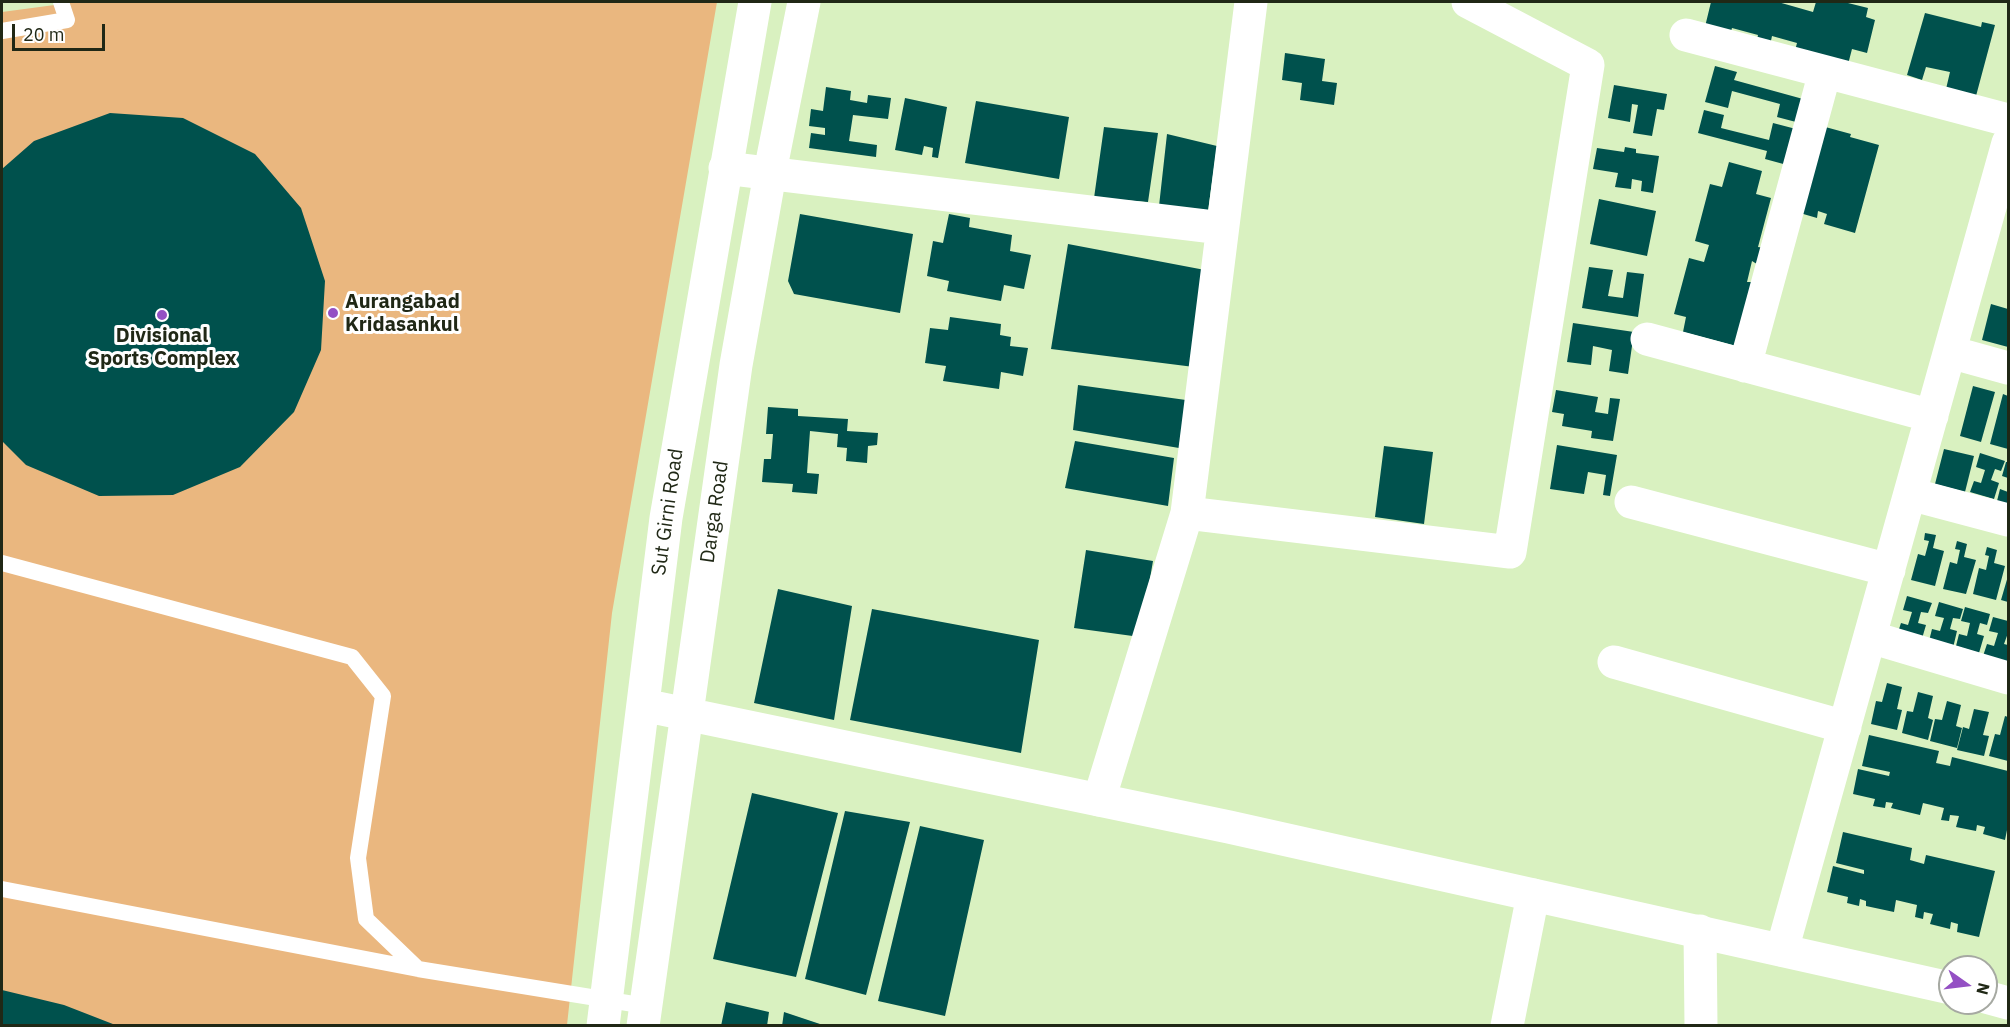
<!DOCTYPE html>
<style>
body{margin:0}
#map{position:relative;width:2010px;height:1027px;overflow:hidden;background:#d9f1c0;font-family:"IBM Plex Sans",sans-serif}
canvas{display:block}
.frame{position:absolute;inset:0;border:3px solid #202816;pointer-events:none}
.north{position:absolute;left:1938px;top:955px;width:60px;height:60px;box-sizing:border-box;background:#fff;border:2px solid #a6a9a2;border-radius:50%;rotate:104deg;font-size:16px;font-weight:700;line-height:24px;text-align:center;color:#202816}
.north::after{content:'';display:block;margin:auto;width:21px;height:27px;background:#9450c4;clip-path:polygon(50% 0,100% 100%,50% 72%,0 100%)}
.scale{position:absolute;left:12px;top:24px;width:93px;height:27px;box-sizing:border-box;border:3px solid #202816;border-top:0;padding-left:8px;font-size:18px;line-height:21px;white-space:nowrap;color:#202816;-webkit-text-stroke:4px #fff;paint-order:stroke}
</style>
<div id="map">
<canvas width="2010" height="1027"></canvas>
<div class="frame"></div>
<div class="north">N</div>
<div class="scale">20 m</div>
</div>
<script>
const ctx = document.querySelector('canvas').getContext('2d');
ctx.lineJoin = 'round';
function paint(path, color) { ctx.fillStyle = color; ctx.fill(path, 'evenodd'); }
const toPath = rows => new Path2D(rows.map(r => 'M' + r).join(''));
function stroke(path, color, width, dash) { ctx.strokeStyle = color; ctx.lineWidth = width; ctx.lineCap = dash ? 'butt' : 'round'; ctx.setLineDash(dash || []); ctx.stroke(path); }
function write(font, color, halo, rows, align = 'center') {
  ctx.font = font + ' "IBM Plex Sans",sans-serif'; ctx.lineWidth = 6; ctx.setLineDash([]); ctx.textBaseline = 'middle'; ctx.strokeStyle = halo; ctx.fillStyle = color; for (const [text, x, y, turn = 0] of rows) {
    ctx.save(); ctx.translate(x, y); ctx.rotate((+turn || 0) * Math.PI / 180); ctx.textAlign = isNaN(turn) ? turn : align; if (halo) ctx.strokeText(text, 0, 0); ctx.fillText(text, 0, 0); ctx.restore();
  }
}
paint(toPath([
 [77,2,717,2,612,613,567,1025,2,1025,2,12]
]), '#eab77f');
paint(toPath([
 [1711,2,1778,2,1813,12,1816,2,1844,2,1868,8,1866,17,1875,20,1867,53,1852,49,1845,76,1792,62,1797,43,1772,36,1768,55,1754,52,1758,35,1732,28,1728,42,1703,35],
 [1925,13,1981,27,1982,22,1995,25,1976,96,1946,89,1950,72,1926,67,1922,80,1907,75],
 [1285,53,1325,59,1322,81,1337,83,1334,105,1300,100,1302,83,1282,80],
 [1715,66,1737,72,1734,80,1803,99,1796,122,1777,117,1780,104,1732,91,1728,108,1705,102],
 [1614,85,1667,94,1664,110,1657,109,1652,136,1633,133,1638,105,1632,104,1630,122,1608,118],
 [826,87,851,91,850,100,867,103,868,95,891,98,888,119,853,115,849,141,877,145,876,157,809,148,811,133,825,135,825,128,809,126,811,109,823,111],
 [905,98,947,107,938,158,932,157,933,148,924,146,922,155,895,150],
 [976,101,1069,117,1059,179,965,163],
 [1704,110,1724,115,1721,128,1769,140,1773,123,1796,129,1787,165,1765,159,1767,151,1698,133],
 [110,113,183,118,255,154,301,208,325,281,321,350,294,412,240,467,173,495,99,496,26,465,2,441,2,169,34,141],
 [1818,125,1851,134,1850,137,1879,145,1855,233,1824,224,1827,214,1818,211,1817,218,1793,211],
 [1104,127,1158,133,1148,202,1094,198],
 [1167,134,1217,146,1208,211,1159,206],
 [1625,147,1636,149,1636,153,1659,156,1653,193,1641,191,1642,181,1632,179,1631,189,1615,187,1618,173,1593,169,1597,148,1624,152],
 [1729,162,1762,171,1756,194,1771,198,1758,247,1765,248,1760,266,1752,261,1747,282,1753,282,1736,346,1683,332,1686,317,1674,314,1689,258,1704,262,1709,245,1695,241,1710,184,1722,187],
 [1599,199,1656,211,1647,256,1590,244],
 [800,214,913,234,900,313,794,294,788,281],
 [949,214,970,218,969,227,1012,235,1010,251,1031,255,1024,289,1004,285,1001,301,947,291,949,281,927,276,933,241,943,243],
 [1068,244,1205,270,1194,367,1051,349],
 [1589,267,1613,270,1608,296,1623,298,1627,272,1644,274,1638,317,1582,308],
 [1991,304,2008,309,2008,347,1982,340],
 [950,317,1001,324,1000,335,1011,337,1010,346,1028,348,1023,376,1001,372,999,389,943,381,946,366,925,363,930,328,948,330],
 [1573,323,1634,332,1628,374,1609,371,1612,350,1593,346,1591,365,1567,362],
 [1078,385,1186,400,1179,448,1073,430],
 [1973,386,1995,392,1981,442,1960,436],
 [1556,390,1598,397,1595,412,1608,414,1610,398,1620,399,1613,441,1591,438,1592,431,1562,426,1564,414,1552,412],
 [2003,394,2008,396,2008,449,1990,444],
 [768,407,798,409,798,416,848,419,847,431,878,433,877,445,868,446,867,463,846,461,847,448,837,447,838,434,810,431,807,473,819,474,817,494,792,492,793,484,762,482,764,459,771,459,773,434,766,434],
 [1075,441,1174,458,1168,506,1065,488],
 [1557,445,1617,455,1610,496,1603,495,1606,475,1588,472,1584,494,1550,489],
 [1384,446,1433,452,1424,524,1375,517],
 [1944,449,1974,456,1965,492,1935,484],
 [1980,453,2005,461,2001,471,1995,469,1991,480,1999,483,1994,499,1970,492,1974,481,1981,483,1985,470,1976,467],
 [2006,462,2008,462,2008,478,2002,476],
 [2000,489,2008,492,2008,504,1997,501],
 [1925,533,1936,535,1933,548,1944,551,1935,586,1911,580,1918,554,1925,556,1929,541,1924,540],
 [1957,541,1967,544,1964,557,1976,560,1966,594,1943,589,1950,562,1957,564,1960,550,1955,549],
 [1987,547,1997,550,1994,563,2005,566,1996,600,1973,594,1979,568,1986,570,1989,556,1985,555],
 [1086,550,1153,561,1140,637,1074,628],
 [2008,576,2008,602,2001,600],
 [778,589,852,606,834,720,754,703],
 [1907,596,1932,603,1928,613,1921,612,1918,623,1926,625,1921,642,1897,635,1901,623,1908,625,1912,612,1903,610],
 [1939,602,1963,609,1960,619,1953,618,1950,629,1957,631,1953,648,1929,641,1932,629,1940,631,1944,618,1935,616],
 [1965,607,1990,614,1987,625,1980,623,1977,634,1984,636,1979,653,1956,646,1959,634,1967,636,1970,623,1961,621],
 [872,609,1039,640,1021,753,850,720],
 [1993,617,2008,621,2008,633,2004,644,2008,645,2007,663,1983,656,1987,644,1994,646,1998,633,1989,631],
 [1887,683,1902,687,1897,709,1902,710,1897,730,1871,724,1876,701,1882,702],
 [1918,692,1933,696,1928,718,1933,720,1928,740,1902,733,1907,711,1913,712],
 [1947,701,1961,705,1956,726,1962,728,1957,748,1930,741,1935,719,1942,720],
 [1974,709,1989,712,1983,735,1989,736,1984,756,1957,750,1963,727,1969,729],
 [2005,716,2008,717,2008,761,1989,756,1995,734,2000,735],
 [1869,735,1939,751,1936,763,1950,766,1952,757,2008,771,2008,825,2005,840,1983,834,1985,827,1977,825,1976,831,1956,827,1959,816,1950,815,1949,821,1941,820,1944,808,1923,803,1920,815,1891,808,1893,803,1886,802,1885,808,1873,806,1875,799,1853,794,1858,769,1889,776,1890,772,1862,766],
 [752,793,838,813,796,977,713,959],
 [845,811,910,822,866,995,805,979],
 [920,826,984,840,945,1016,878,1001],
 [1843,832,1912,848,1910,860,1924,864,1926,855,1995,871,1979,937,1957,932,1958,924,1951,922,1950,929,1930,924,1933,914,1924,912,1923,919,1915,917,1917,905,1896,900,1894,912,1866,906,1866,901,1860,899,1859,906,1847,903,1848,897,1827,892,1833,866,1864,874,1864,870,1836,863],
 [2,990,64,1005,118,1026,2,1026],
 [726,1002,769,1012,767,1026,721,1026],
 [784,1012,820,1024,820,1026,782,1026]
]), '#00514d');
stroke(toPath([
 [2,31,67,20,61,2],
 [2,563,352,657,383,696,358,858,366,919,418,969],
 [2,889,418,969,646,1006]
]), '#fff', 16);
stroke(toPath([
 [1686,35,2008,120],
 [725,168,1222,228],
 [1647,339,1932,416],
 [1950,352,2008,368],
 [1745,366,1825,72],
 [1910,494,2008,520],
 [1631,502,1889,570],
 [1187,513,1510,552,1588,65,1468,2],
 [1870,637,2008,678],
 [1614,662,1845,727],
 [1099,800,1187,513,1251,2],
 [1700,931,1701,1026],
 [1782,950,2008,143],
 [1507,1026,1533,895]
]), '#fff', 33);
stroke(toPath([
 [643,705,1229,827,1950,988],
 [1986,997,2008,1003],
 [603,1026,666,518,755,2],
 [643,1026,736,365,773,157,804,2]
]), '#fff', 33);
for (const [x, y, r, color] of [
 [333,313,6,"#9450c4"],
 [162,315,6,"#9450c4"]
]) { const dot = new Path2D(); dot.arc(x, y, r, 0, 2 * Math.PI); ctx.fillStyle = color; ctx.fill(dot); stroke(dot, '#fff', 2); }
write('bold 20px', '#202816', '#fff', [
 ["Aurangabad",345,302],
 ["Kridasankul",345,325],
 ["Divisional",162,336,"center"],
 ["Sports Complex",162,359,"center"]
], 'left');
write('20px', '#202816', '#fff', [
 ["Sut Girni Road",668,512,-82],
 ["Darga Road",715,512,-82]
]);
</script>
